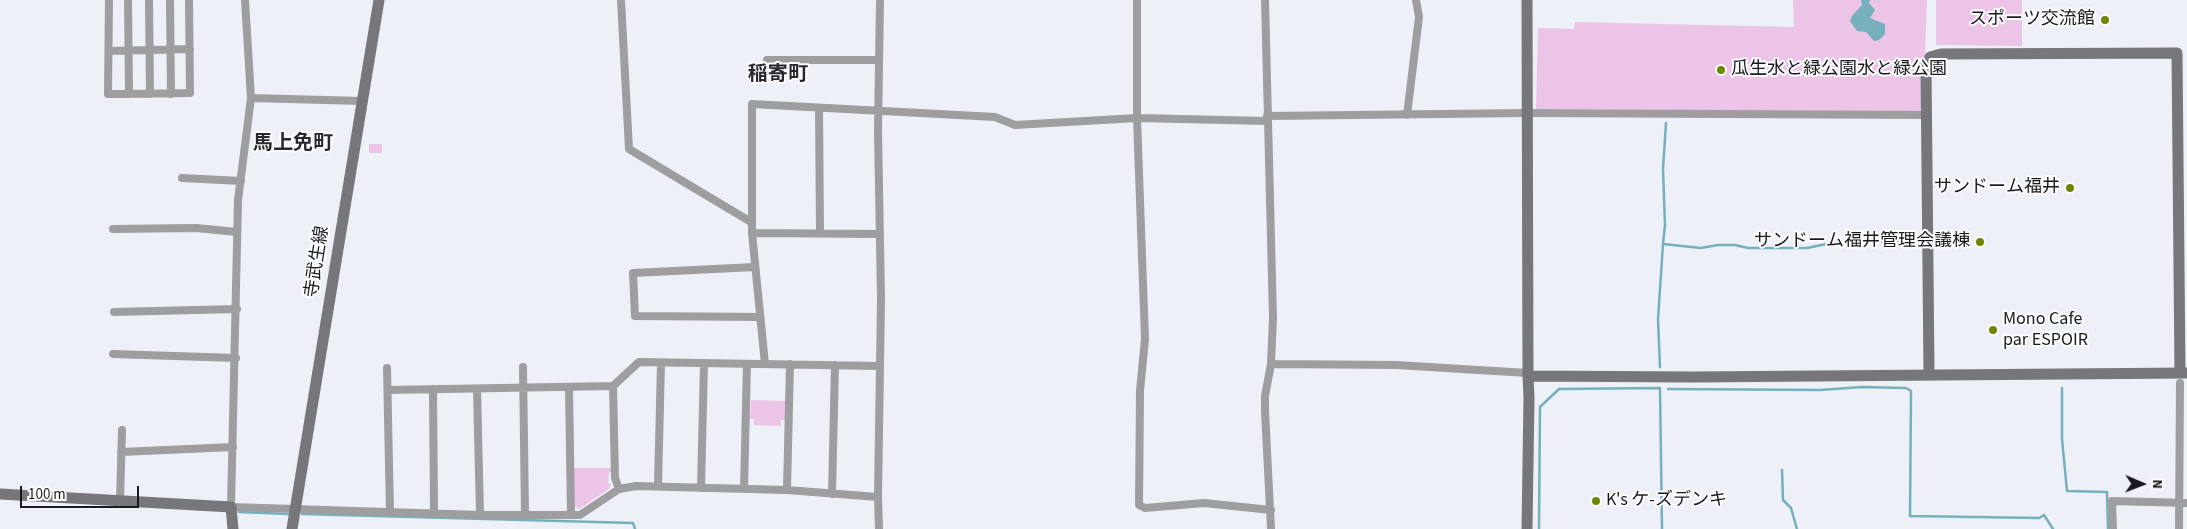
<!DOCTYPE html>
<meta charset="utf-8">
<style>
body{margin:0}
#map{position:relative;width:2187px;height:529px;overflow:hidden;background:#edf0f7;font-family:"Source Sans 3",sans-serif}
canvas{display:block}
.north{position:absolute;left:2117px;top:459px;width:50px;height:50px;-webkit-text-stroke:4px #fdfdff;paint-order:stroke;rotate:91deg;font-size:14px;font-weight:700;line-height:20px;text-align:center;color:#191a1d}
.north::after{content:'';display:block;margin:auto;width:18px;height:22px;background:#191a1d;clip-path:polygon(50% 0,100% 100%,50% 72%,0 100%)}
.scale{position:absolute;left:20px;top:486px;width:119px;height:22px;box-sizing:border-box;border:2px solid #191a1d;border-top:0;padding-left:6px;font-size:15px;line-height:18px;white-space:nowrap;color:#191a1d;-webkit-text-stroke:4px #fdfdff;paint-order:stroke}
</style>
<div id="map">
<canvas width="2187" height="529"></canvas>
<div class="north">N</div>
<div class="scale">100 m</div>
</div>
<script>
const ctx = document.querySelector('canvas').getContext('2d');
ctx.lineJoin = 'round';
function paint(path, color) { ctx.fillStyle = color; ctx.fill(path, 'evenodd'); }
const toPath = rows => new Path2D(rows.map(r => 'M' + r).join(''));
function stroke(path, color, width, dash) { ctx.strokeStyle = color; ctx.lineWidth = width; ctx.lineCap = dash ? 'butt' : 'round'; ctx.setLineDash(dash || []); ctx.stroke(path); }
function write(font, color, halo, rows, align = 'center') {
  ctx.font = font + ' "Source Sans 3","Noto Sans JP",sans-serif'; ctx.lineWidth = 4; ctx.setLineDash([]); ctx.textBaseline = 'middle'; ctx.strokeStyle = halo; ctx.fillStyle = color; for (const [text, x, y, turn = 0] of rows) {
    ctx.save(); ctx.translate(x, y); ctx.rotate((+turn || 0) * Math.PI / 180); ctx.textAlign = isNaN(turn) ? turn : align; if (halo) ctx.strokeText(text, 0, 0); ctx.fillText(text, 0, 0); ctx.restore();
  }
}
paint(toPath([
 [1793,0,1927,0,1923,112,1536,109,1538,28,1574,29,1575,22,1794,27],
 [1936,0,2022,0,2022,46,1936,45],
 [369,144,382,144,382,153,369,153],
 [751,400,786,401,785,420,781,420,781,426,754,425,754,419,750,419],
 [574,468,611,468,611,472,609,472,608,483,611,484,609,489,579,509,574,506]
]), '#ebc4e7');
paint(toPath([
 [1861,0,1870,0,1869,3,1875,10,1870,18,1885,24,1885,34,1879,40,1874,41,1866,32,1857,31,1850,21,1852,16,1862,5]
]), '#75b0bc');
stroke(toPath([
 [1666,123,1663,169,1665,225,1663,244,1701,248,1718,245,1735,245,1748,248,1807,248,1836,242,1920,241],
 [1660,367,1658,319,1663,244],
 [2062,388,2062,439,2067,491,2107,492,2108,529],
 [1668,389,1820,390,1862,387,1906,388,1911,391,1910,516,2039,518,2044,515,2053,529],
 [1782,470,1783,500,1791,508,1797,529],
 [239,512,288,514],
 [302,514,633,523,635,529],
 [1539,529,1540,407,1559,389,1660,388,1662,529]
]), '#75b0bc', 2.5);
stroke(toPath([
 [109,0,108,94,190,93,189,0],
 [128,0,129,94],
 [149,0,150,94],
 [170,0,171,94],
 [245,0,251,98,238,200,231,507,480,515,580,515,619,489,636,486,787,490,878,497],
 [621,0,629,149,751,222],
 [1137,0,1137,118,1145,339,1140,391,1139,505,1145,508,1204,503,1271,510],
 [1265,0,1273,318,1271,364,1265,396,1265,411,1271,529],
 [109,51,190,49],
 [767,60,879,60],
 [251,98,362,101],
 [819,108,820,233],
 [1407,115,1419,17,1416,0],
 [1267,116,1527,113,1927,115],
 [182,178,241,181],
 [113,229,196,228,237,232],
 [752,233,880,234],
 [755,267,633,273,635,316,760,317],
 [114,312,237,309],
 [113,354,236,358],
 [765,364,752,233,752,104,995,117,1015,125,1137,118,1268,121],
 [1271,364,1396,365,1528,373],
 [523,367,525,515],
 [387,368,390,512],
 [569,387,571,515],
 [433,389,434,513],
 [477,389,480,515],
 [388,390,613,386],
 [121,452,233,447],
 [658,486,661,363],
 [701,488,704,363],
 [619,489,615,478,613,386,639,362,880,366],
 [744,489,747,364],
 [787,490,790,364],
 [832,494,835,365],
 [120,501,122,430],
 [879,529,878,497,881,299,878,130,880,0],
 [2113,529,2112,501,2187,503],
 [2179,529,2180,383]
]), '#9e9da0', 8);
stroke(toPath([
 [1527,0,1528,376,1529,398,1527,529],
 [1929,373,1926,67,1930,57,1941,54,2177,53,2180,373],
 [1528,376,1694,377,2187,373],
 [0,494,231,507,233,529],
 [292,529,379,0]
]), '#77767a', 11);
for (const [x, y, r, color] of [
 [2105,20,5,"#6c8800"],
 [1721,70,5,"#6c8800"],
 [2070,188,5,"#6c8800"],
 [1980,242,5,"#6c8800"],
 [1993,330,5,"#6c8800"],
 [1596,501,5,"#6c8800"]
]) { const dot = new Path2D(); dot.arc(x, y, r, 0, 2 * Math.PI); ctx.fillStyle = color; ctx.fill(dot); stroke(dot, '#fdfdff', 2); }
write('18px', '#191a1d', '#fdfdff', [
 ["スポーツ交流館",2095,20],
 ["瓜生水と緑公園水と緑公園",1731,70,"left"],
 ["サンドーム福井",2060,188],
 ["サンドーム福井管理会議棟",1970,242],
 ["Mono Cafe",2003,320,"left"],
 ["par ESPOIR",2003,341,"left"],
 ["K's ケ-ズデンキ",1606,501,"left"]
], 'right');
write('18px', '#191a1d', '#fdfdff', [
 ["寺武生線",318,262,-81]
]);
write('bold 20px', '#27292e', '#fdfdff', [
 ["稲寄町",778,76],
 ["馬上免町",293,145]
]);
</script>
